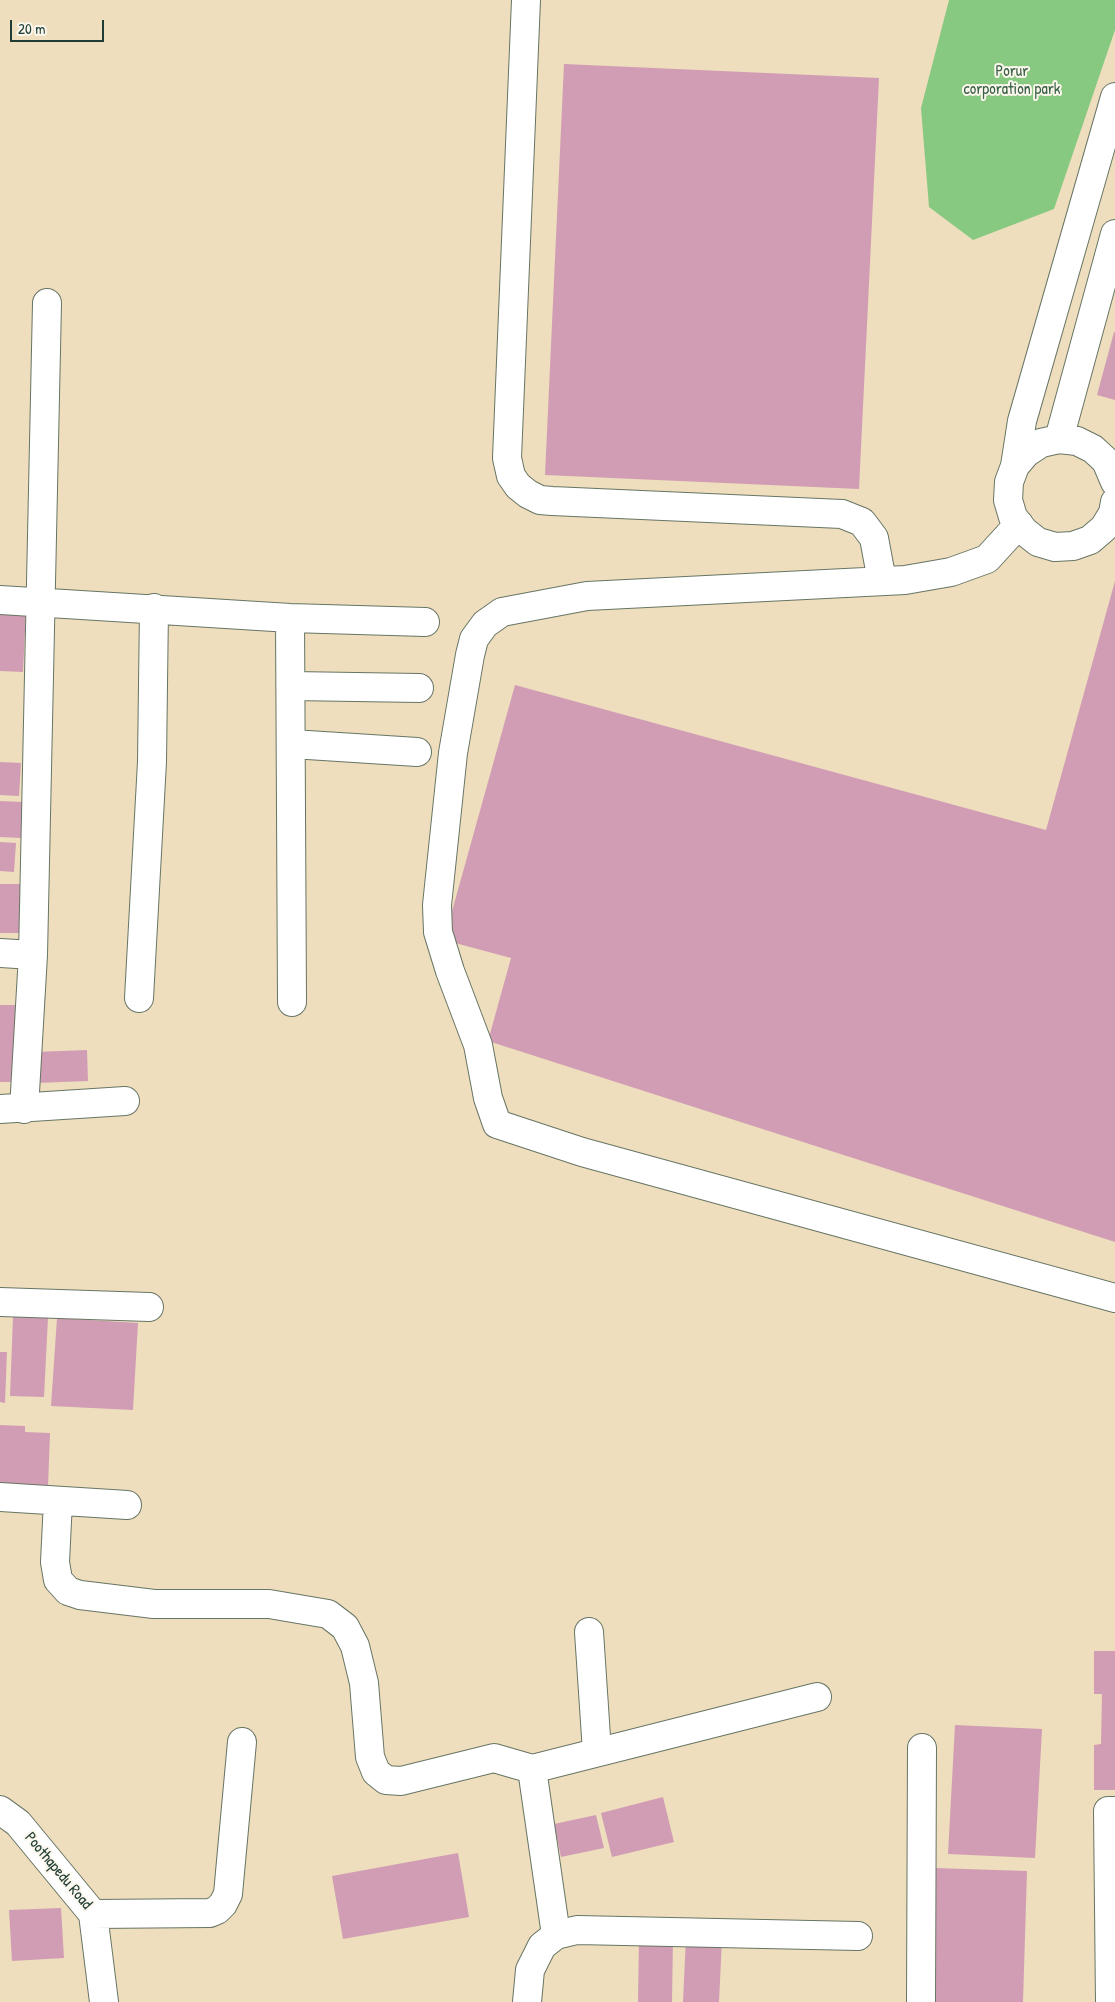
<!DOCTYPE html>
<style>
body{margin:0}
#map{position:relative;width:1115px;height:2002px;overflow:hidden;background:#eedebd;font-family:"Patrick Hand",sans-serif}
canvas{display:block}
.scale{position:absolute;left:10px;top:20px;width:94px;height:22px;box-sizing:border-box;border:2px solid #1f3d34;border-top:0;padding-left:6px;font-size:15px;line-height:18px;white-space:nowrap;color:#1f3d34;-webkit-text-stroke:4px #fbf7ec;paint-order:stroke}
</style>
<div id="map">
<canvas width="1115" height="2002"></canvas>
<div class="scale">20 m</div>
</div>
<script>
const ctx = document.querySelector('canvas').getContext('2d');
ctx.lineJoin = 'round';
function paint(path, color) { ctx.fillStyle = color; ctx.fill(path, 'evenodd'); }
const toPath = rows => new Path2D(rows.map(r => 'M' + r).join(''));
function stroke(path, color, width, dash) { ctx.strokeStyle = color; ctx.lineWidth = width; ctx.lineCap = dash ? 'butt' : 'round'; ctx.setLineDash(dash || []); ctx.stroke(path); }
function write(font, color, halo, rows, align = 'center') {
  ctx.font = font + ' "Patrick Hand",sans-serif'; ctx.lineWidth = 4; ctx.setLineDash([]); ctx.textBaseline = 'middle'; ctx.strokeStyle = halo; ctx.fillStyle = color; for (const [text, x, y, turn = 0] of rows) {
    ctx.save(); ctx.translate(x, y); ctx.rotate((+turn || 0) * Math.PI / 180); ctx.textAlign = isNaN(turn) ? turn : align; if (halo) ctx.strokeText(text, 0, 0); ctx.fillText(text, 0, 0); ctx.restore();
  }
}
paint(toPath([
 [949,0,1115,0,1115,30,1054,209,973,240,929,207,921,108]
]), '#88c981');
paint(toPath([
 [564,64,879,78,859,489,545,475],
 [1114,332,1115,332,1115,400,1097,395],
 [1115,581,1115,1242,488,1041,511,958,444,940,515,685,1046,830],
 [0,609,26,610,23,672,0,671],
 [0,762,21,763,19,796,0,795],
 [0,801,23,802,21,838,0,837],
 [0,842,16,843,14,872,0,871],
 [0,884,23,884,21,933,0,933],
 [0,1005,15,1005,15,1082,0,1082],
 [87,1050,88,1081,36,1083,35,1052],
 [13,1317,48,1318,44,1397,10,1396],
 [57,1318,138,1323,133,1410,51,1406],
 [0,1352,7,1352,5,1403,0,1402],
 [0,1425,25,1426,25,1432,50,1433,48,1487,0,1486],
 [1094,1651,1115,1651,1115,1790,1094,1790,1094,1745,1101,1744,1102,1694,1094,1694],
 [955,1725,1042,1729,1035,1858,948,1854],
 [663,1797,674,1842,612,1857,601,1813],
 [596,1815,604,1848,561,1857,554,1824],
 [458,1853,469,1917,343,1939,332,1876],
 [935,1868,1027,1871,1023,2002,931,2002],
 [61,1908,64,1958,12,1961,9,1910],
 [686,1937,722,1939,719,2002,683,2002],
 [639,1938,673,1939,672,2002,638,2002]
]), '#d19db4');
const minor = toPath([
 [526,0,507,458,511,476,518,486,528,494,540,500,552,501,842,514,862,522,874,538,882,581],
 [1059,439,1115,234],
 [1015,466,1022,421,1115,97],
 [1115,482,1106,461,1093,449,1077,441,1059,439,1041,443,1026,453,1015,466,1009,482,1008,500,1013,517,1024,531,1038,542,1055,547,1073,546,1090,540,1104,528,1113,513,1115,502],
 [1019,524,987,559,951,572,905,580,587,596,502,612,485,624,474,639,470,655,453,753,437,905,438,932,450,971,478,1045,488,1098,497,1124,582,1152,1115,1298],
 [0,600,290,618,425,622],
 [290,618,292,1002],
 [292,686,419,688],
 [292,744,417,752],
 [0,953,33,955],
 [139,998,152,762,154,608],
 [0,1109,125,1101],
 [24,1109,33,955,47,303],
 [0,1302,149,1307],
 [0,1497,127,1505],
 [58,1501,55,1562,58,1580,68,1591,80,1595,154,1604,269,1604,328,1614,345,1627,355,1646,364,1683,370,1757,376,1772,386,1780,401,1781,494,1758,532,1769,556,1935],
 [589,1632,597,1752],
 [532,1769,817,1697],
 [0,1810,18,1823,93,1914,104,2002],
 [93,1914,210,1913,217,1910,223,1904,228,1894,242,1742],
 [527,2002,530,1970,542,1946,556,1935,577,1930,858,1936],
 [921,2002,922,1748],
 [1110,2002,1108,1811,1115,1811]
]);
stroke(minor, '#677564', 30);
stroke(minor, '#fff', 28);
write('16px', '#396047', '#fbf7ec', [
 ["Porur",1012,72],
 ["corporation park",1012,90]
]);
write('16px', '#1f3d34', '#fbf7ec', [
 ["Poothapedu Road",58,1871,50]
]);
</script>
